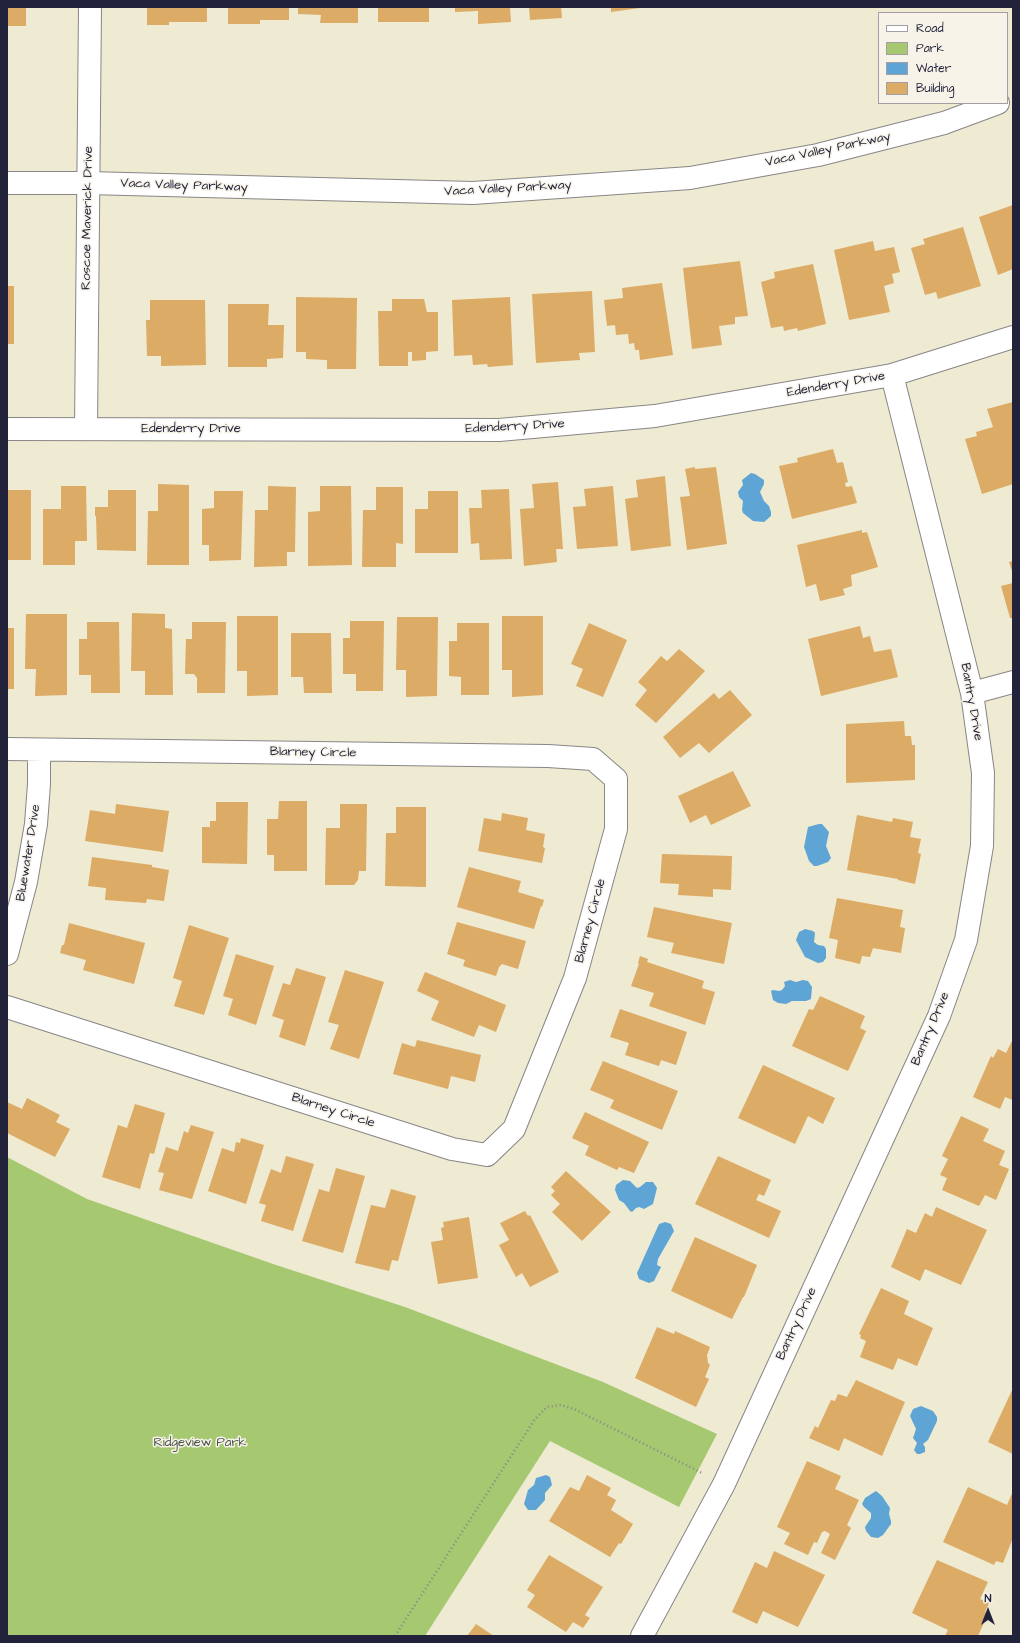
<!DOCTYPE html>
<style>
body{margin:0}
#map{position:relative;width:1020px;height:1643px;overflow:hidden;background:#efead2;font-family:"Architects Daughter",sans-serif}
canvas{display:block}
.frame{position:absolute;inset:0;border:8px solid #22223b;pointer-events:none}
.legend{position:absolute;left:878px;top:12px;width:130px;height:92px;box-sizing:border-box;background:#f7f3e8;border:1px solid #a29fa3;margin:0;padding:5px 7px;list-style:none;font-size:12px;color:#22223b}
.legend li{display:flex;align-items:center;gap:8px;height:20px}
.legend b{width:20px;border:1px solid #a29fa3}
.north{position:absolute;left:968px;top:1591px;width:40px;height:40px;-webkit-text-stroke:3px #f7f3e8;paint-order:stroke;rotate:0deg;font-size:11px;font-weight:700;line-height:16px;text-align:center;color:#22223b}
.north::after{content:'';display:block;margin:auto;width:14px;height:18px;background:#22223b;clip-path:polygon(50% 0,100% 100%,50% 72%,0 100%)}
</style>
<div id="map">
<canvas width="1020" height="1643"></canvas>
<div class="frame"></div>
<ul class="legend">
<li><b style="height:5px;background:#fff"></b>Road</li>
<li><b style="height:11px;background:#a5c871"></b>Park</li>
<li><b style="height:11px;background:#5ea5d5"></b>Water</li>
<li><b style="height:11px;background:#dcab65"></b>Building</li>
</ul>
<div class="north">N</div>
</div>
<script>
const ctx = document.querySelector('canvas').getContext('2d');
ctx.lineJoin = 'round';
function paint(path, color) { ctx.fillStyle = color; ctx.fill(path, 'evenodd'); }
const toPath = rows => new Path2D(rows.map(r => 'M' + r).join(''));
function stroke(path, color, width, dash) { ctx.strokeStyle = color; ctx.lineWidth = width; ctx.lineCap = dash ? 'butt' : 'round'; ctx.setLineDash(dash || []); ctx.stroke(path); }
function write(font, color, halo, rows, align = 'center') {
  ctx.font = font + ' "Architects Daughter",sans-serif'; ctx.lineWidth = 3; ctx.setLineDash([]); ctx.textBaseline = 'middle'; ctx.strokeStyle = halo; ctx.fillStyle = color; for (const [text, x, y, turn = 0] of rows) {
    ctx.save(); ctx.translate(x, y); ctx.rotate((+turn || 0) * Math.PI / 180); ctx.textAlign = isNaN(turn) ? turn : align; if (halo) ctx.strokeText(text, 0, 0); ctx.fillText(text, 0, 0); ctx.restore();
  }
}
paint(toPath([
 [7,1157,87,1199,276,1265,405,1307,521,1351,603,1382,717,1434,679,1507,550,1441,425,1636,7,1636]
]), '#a5c871');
paint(toPath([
 [751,473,755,474,764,480,764,484,760,492,764,501,769,506,771,512,771,516,764,522,753,521,743,513,742,510,743,501,739,497,738,492,743,485,742,480],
 [819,824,822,824,829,832,826,846,831,858,828,862,817,866,814,866,809,861,804,847,808,827],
 [805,929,813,931,815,933,814,942,818,945,824,946,826,949,826,958,823,962,818,963,805,957,796,940,799,932],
 [790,980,796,982,803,980,808,981,812,987,811,999,806,1001,792,1001,786,1004,778,1003,773,1000,771,991,773,990,779,991,782,990,785,986,784,982],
 [623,1180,630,1181,637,1188,640,1187,646,1182,653,1182,657,1188,653,1204,644,1209,639,1207,636,1208,632,1212,630,1211,624,1203,619,1200,615,1190,616,1185],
 [665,1222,671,1224,674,1231,658,1259,657,1265,661,1267,654,1281,649,1283,639,1279,637,1273,659,1224],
 [921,1406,933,1411,937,1417,937,1421,928,1440,923,1444,925,1447,925,1452,920,1454,917,1454,914,1450,917,1443,913,1438,916,1429,910,1416,913,1409],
 [546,1475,550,1477,552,1485,545,1493,545,1500,536,1510,528,1510,524,1504,528,1490,534,1485,536,1478],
 [876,1491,882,1496,890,1508,889,1514,891,1521,891,1524,883,1535,878,1538,871,1537,866,1531,865,1527,871,1518,871,1513,864,1507,862,1504,865,1498]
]), '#5ea5d5');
paint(toPath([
 [7,7,26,7,26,26,7,26],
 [147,7,207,7,207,22,169,22,169,25,147,25],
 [228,7,289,7,289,20,260,20,260,24,228,24],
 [298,7,358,7,358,23,320,23,321,15,298,14],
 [378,7,429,7,429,22,378,22],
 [455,7,510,7,511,22,478,24,478,11,455,12],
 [529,7,561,7,562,18,530,20],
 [611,7,640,7,640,8,611,12],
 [1013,205,1013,269,998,275,979,217],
 [963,227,981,286,938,299,936,292,925,295,911,248,925,244,923,239],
 [873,241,875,251,894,247,900,272,892,274,894,283,884,286,890,312,849,320,834,250],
 [740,261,748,316,735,317,735,324,719,326,722,345,692,349,683,268],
 [813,264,826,324,798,331,797,328,784,331,783,326,771,328,761,282,775,278,774,272],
 [662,283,673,355,640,360,639,350,635,350,634,343,629,344,628,334,616,335,615,325,607,326,604,300,623,298,622,288],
 [7,286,14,286,14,344,7,344],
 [592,291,595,352,579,353,580,360,536,363,532,294],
 [296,297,357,298,356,369,327,369,327,360,306,359,306,352,296,352],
 [510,297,513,365,488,367,487,364,473,365,472,355,454,356,452,300],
 [392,299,424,299,427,312,438,312,438,351,426,352,426,360,412,361,412,352,408,352,408,366,379,366,378,311,392,311],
 [150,300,205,300,206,365,161,366,161,356,147,356,146,320,150,320],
 [228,304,269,304,268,325,284,325,283,358,267,359,267,367,228,367],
 [1013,402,1013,484,982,494,965,439,977,436,976,432,993,427,987,409],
 [833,449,837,463,843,462,848,482,845,483,846,487,852,486,857,503,792,519,779,466,798,462,797,458],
 [695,467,695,469,716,467,727,544,687,550,680,497,690,496,685,469],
 [665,476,671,546,631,551,625,499,638,497,636,480],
 [558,482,563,549,556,549,557,562,524,566,520,509,534,508,532,484],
 [158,484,189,485,189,565,147,565,148,511,158,511],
 [61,486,86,486,87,541,75,541,75,565,43,565,43,509,61,509],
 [268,486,296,487,295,552,287,552,287,566,254,567,255,510,268,510],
 [320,486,351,486,352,565,308,566,308,512,320,511],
 [613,486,618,546,577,549,573,507,586,506,584,489],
 [376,487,403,487,403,544,396,543,396,567,362,567,363,510,376,510],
 [509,489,512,559,480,560,479,543,471,544,469,508,482,508,481,490],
 [7,490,31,490,31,560,7,560],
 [108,490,136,490,136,551,97,550,96,516,95,516,95,507,108,507],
 [214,491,243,491,241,560,209,561,209,545,202,545,202,509,214,508],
 [428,491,458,491,458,553,415,553,415,509,428,509],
 [862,530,862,533,867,532,878,567,851,575,852,586,843,589,845,595,820,601,816,584,806,587,797,545],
 [1013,561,1013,574,1009,562],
 [1013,583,1013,618,1010,618,1001,586],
 [132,613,165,614,165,628,172,629,173,695,145,695,145,671,131,671],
 [26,614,67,614,67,695,35,696,36,669,25,669],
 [237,616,278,616,278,695,247,696,247,671,237,671],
 [502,616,543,616,543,695,512,697,512,670,502,670],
 [397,617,438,617,437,696,406,697,406,670,396,670],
 [350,621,384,621,383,691,356,691,356,674,343,674,343,638,350,638],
 [87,622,119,622,120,693,91,693,91,675,79,675,79,639,87,639],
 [192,622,226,622,225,693,197,693,197,678,194,674,185,674,186,639,192,639],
 [457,623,489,623,489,695,461,695,461,677,449,676,449,641,457,641],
 [589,623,627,640,603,697,576,686,583,669,571,664],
 [860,626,863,638,870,636,874,652,891,649,898,677,821,696,808,639],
 [7,628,14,628,14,689,7,689],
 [291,633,331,633,332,693,304,693,303,677,291,677],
 [679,649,705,671,656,723,635,705,647,690,638,682,661,656,667,661],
 [730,690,752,715,709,753,699,743,680,758,663,737,714,693,719,699],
 [904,721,905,736,911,736,912,745,915,745,915,780,846,783,846,724],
 [733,771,751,806,711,825,706,815,690,823,678,796],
 [279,801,307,801,307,871,274,871,274,855,267,855,267,819,278,819],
 [216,802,248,802,247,864,202,863,202,827,210,827,210,821,216,821],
 [116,804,169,811,163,852,85,841,90,810,115,814],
 [340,804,367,804,366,871,359,871,358,880,354,885,325,885,326,828,340,828],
 [396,807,426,807,426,887,385,886,386,833,396,833],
 [502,813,528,818,526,830,545,834,543,847,545,848,542,863,478,851,484,818,501,821],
 [857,815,892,822,893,818,913,822,910,837,921,839,918,853,921,854,915,884,898,880,898,879,847,870],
 [662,854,732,856,731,890,713,889,713,897,678,895,679,884,660,883],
 [92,857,152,865,152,867,169,870,164,901,147,899,146,903,105,900,106,888,88,886],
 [469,867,521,881,518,892,544,900,542,907,541,906,534,929,457,907],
 [837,898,903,910,900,927,905,928,901,953,873,948,870,957,862,956,860,964,835,958,838,940,829,938],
 [654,907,732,923,724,964,671,953,674,943,647,937],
 [457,922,526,941,518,969,502,964,499,967,496,976,463,966,465,960,447,954],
 [69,923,145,943,134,984,83,970,86,960,60,953,62,945,64,945],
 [189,925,229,938,204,1015,174,1006,182,981,173,978],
 [236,954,274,966,256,1025,228,1015,233,999,223,996],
 [640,956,648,959,647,962,704,981,702,988,715,992,705,1025,649,1006,654,993,631,986,639,964,638,963],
 [296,968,326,977,305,1046,279,1037,284,1020,272,1016,283,983,290,985],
 [345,970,384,982,359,1059,330,1049,339,1025,328,1022],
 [425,972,506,1005,496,1032,479,1025,474,1037,431,1020,439,1001,417,991],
 [820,996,865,1016,860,1028,866,1031,848,1071,792,1046,809,1009,813,1010],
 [620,1009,687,1032,676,1065,661,1060,659,1066,625,1055,629,1043,610,1037],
 [1013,1039,1013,1100,1005,1097,1000,1109,973,1097,991,1056,993,1058,998,1049,1006,1053],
 [417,1040,481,1055,475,1082,451,1076,448,1089,393,1074,402,1043,415,1047],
 [603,1061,678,1091,662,1130,610,1108,614,1100,590,1090],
 [763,1065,835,1098,823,1124,808,1116,795,1144,738,1118],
 [27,1098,60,1115,56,1122,70,1129,55,1157,7,1133,7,1102,22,1109],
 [135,1104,165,1113,154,1154,150,1153,140,1189,102,1177,118,1125,127,1128],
 [585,1112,649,1142,634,1173,619,1167,617,1170,585,1155,589,1146,572,1138],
 [961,1116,989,1129,983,1141,1005,1151,999,1165,1009,1169,996,1200,985,1195,979,1206,942,1190,947,1178,940,1175,948,1159,942,1156],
 [191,1125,214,1132,192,1199,159,1190,164,1173,158,1172,166,1147,178,1151,184,1131,188,1133],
 [241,1138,264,1145,246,1204,208,1191,222,1148,234,1152,236,1142,240,1143],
 [286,1156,314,1164,293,1231,261,1221,266,1205,259,1203,271,1169,281,1173],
 [718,1156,771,1180,764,1196,759,1194,756,1200,781,1211,769,1238,695,1204],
 [336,1168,365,1176,343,1253,302,1241,319,1189,329,1192],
 [566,1171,611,1212,582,1241,552,1212,560,1204,551,1195,555,1191,551,1187],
 [391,1189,416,1196,398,1261,392,1260,389,1271,355,1263,371,1205,385,1208],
 [936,1207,987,1230,961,1285,925,1269,920,1281,891,1267,907,1229,916,1233,925,1213,932,1217],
 [525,1211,528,1216,530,1215,559,1272,530,1287,522,1273,516,1277,499,1245,509,1240,500,1223],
 [469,1217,478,1278,438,1284,431,1242,443,1240,441,1228,444,1227,443,1222],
 [695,1237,757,1265,744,1297,743,1297,732,1319,671,1291],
 [881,1288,909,1301,904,1314,933,1328,917,1366,898,1358,893,1370,860,1357,866,1341,860,1338,861,1335,859,1334],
 [657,1327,674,1334,675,1331,710,1347,707,1355,708,1363,710,1365,705,1377,709,1379,696,1407,635,1378],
 [856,1380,905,1402,882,1456,844,1438,839,1451,809,1438,815,1426,818,1428,831,1400,835,1401,838,1394,847,1397],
 [1013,1388,1013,1454,988,1442],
 [807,1461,841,1476,835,1489,859,1500,847,1525,851,1528,835,1560,821,1553,830,1534,825,1531,822,1532,817,1543,814,1542,808,1555,784,1544,790,1533,777,1527],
 [587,1475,611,1488,607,1495,616,1500,611,1510,633,1524,621,1544,619,1543,610,1557,549,1521,570,1487,579,1491],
 [968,1487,1007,1505,1013,1491,1013,1538,1003,1563,996,1561,994,1565,943,1542],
 [774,1551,825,1575,798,1627,763,1611,757,1624,732,1612,755,1562,767,1568],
 [549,1555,603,1587,585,1615,590,1618,583,1628,573,1622,566,1632,527,1607,535,1595,527,1590],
 [937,1560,988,1582,980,1599,989,1603,985,1612,988,1614,978,1636,945,1636,948,1630,912,1613],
 [476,1624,494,1636,467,1636]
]), '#dcab65');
const street = toPath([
 [7,429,499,430,655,416,892,375,1013,337],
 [86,429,90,7],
 [972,693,1013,682],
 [7,749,548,756,593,759,616,779,616,829,575,978,514,1129,487,1155,452,1149,7,1007],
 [7,954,26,882,36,824,39,784,39,750],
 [642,1636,724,1484,939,1016,966,940,982,846,983,773,972,693,892,375]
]);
const secondary = toPath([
 [7,183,88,183,473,193,690,178,818,155,944,123,998,103]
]);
stroke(street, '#888686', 24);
stroke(secondary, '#888686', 24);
stroke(toPath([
 [395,1636,535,1419,547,1407,561,1405,574,1409,702,1473]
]), '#888686', 2.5, [1, 3]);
stroke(street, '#fff', 22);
stroke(secondary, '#fff', 22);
write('13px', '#22223b', '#f7f3e8', [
 ["Vaca Valley Parkway",828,150,-12],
 ["Vaca Valley Parkway",184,186,2],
 ["Vaca Valley Parkway",508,189,-3],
 ["Roscoe Maverick Drive",88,218,-89],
 ["Edenderry Drive",836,385,-10],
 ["Edenderry Drive",515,427,-3],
 ["Edenderry Drive",191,429],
 ["Bantry Drive",971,702,80],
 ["Blarney Circle",313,753,1],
 ["Bluewater Drive",29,853,-81],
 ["Blarney Circle",591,921,-75],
 ["Bantry Drive",931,1029,-67],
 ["Blarney Circle",333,1111,18],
 ["Bantry Drive",797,1324,-65]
]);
write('13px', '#49544b', '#f7f3e8', [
 ["Ridgeview Park",200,1443]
]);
</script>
